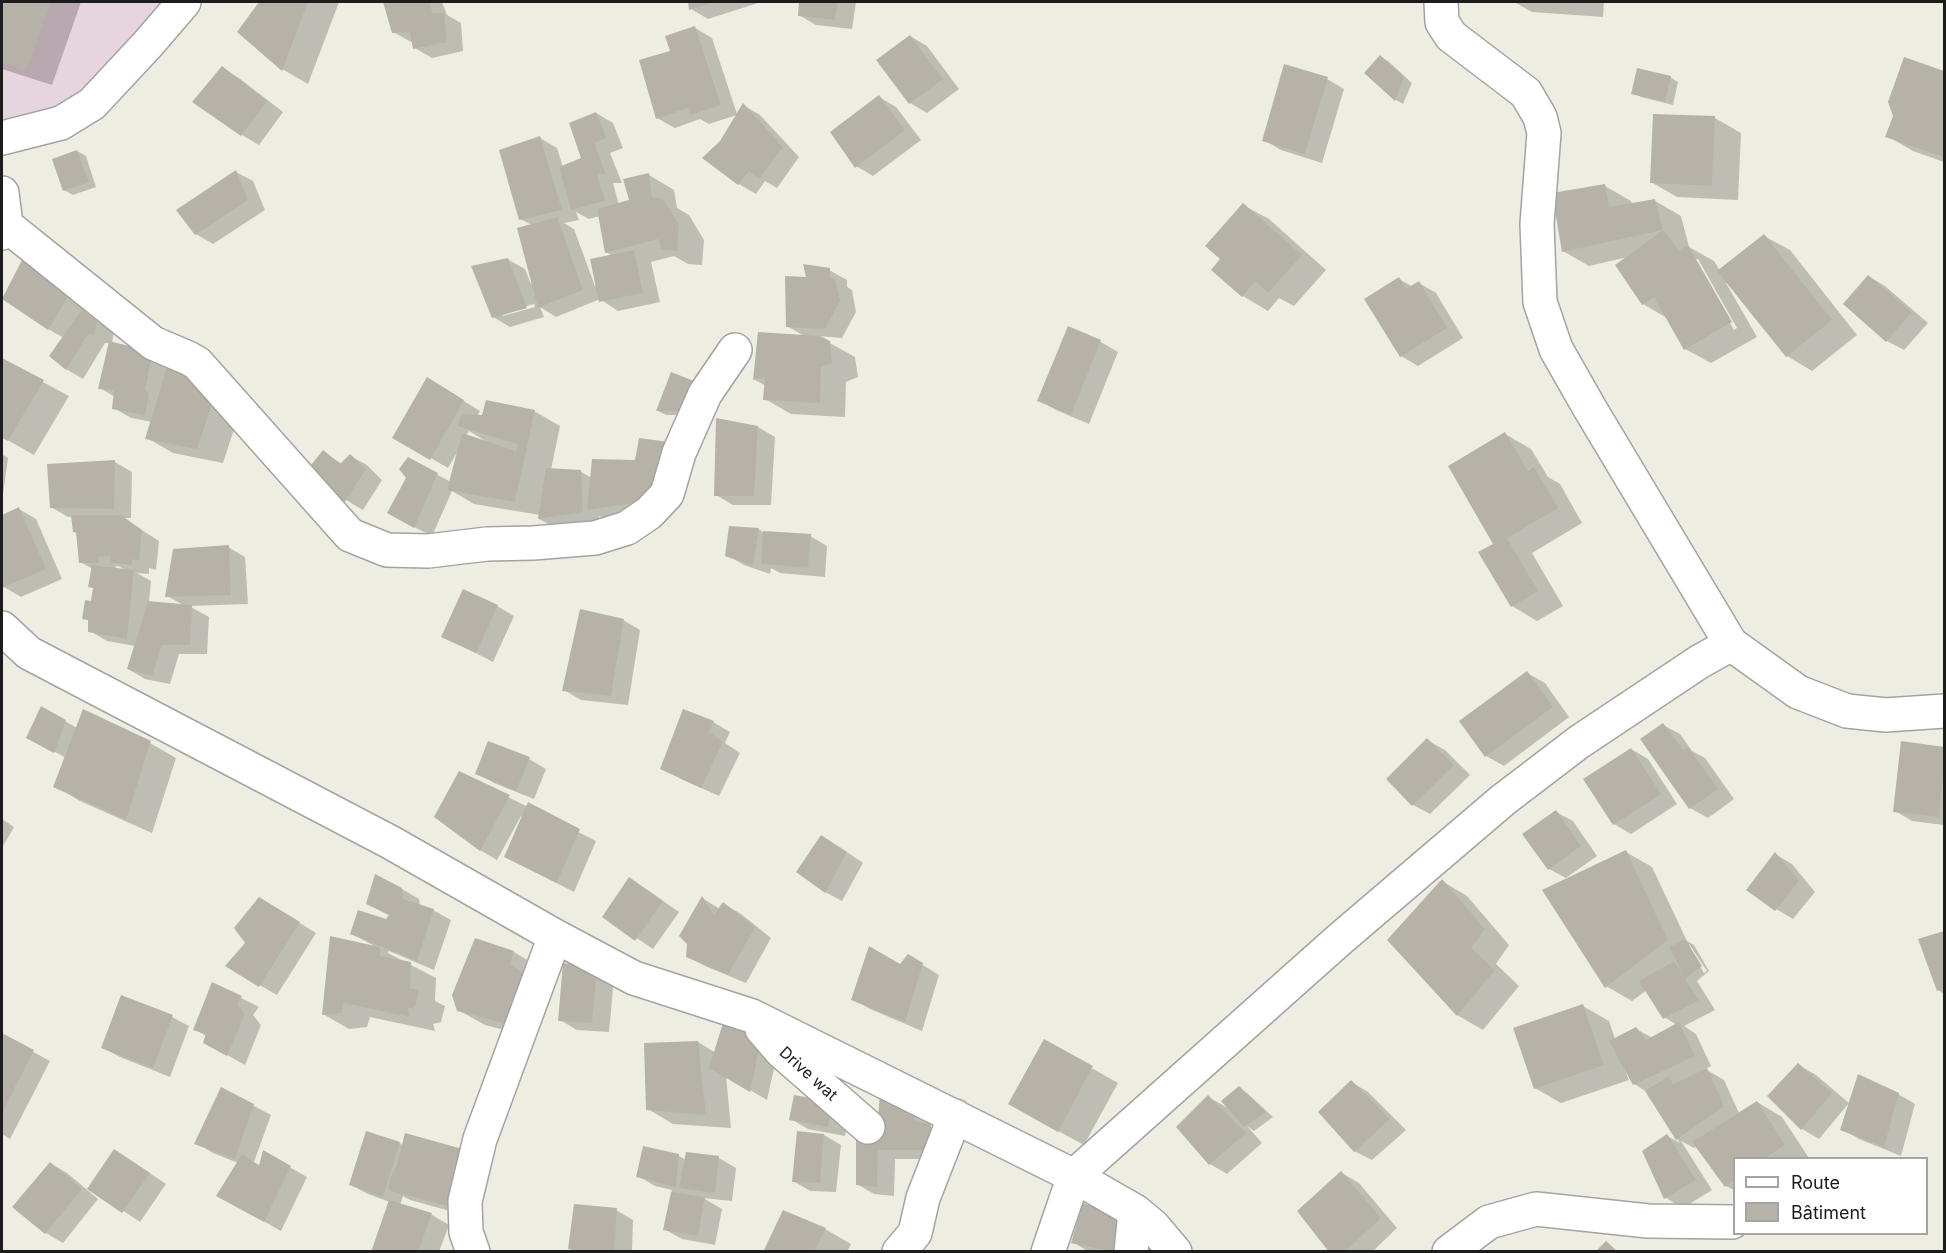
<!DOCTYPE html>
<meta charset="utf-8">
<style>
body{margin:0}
#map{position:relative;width:1946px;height:1253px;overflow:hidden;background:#edede2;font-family:Inter,sans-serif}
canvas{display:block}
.frame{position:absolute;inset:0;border:3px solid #1c1c1c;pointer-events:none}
.legend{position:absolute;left:1733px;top:1157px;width:195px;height:78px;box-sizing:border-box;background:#fff;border:2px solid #a4a4a4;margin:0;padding:8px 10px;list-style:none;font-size:18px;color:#1c1c1c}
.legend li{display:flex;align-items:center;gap:12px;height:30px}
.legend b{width:30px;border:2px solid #a4a4a4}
</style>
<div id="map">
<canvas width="1946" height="1253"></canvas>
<div class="frame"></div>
<ul class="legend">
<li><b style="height:8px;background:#fff"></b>Route</li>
<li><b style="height:16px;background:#b7b2a7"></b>Bâtiment</li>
</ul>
</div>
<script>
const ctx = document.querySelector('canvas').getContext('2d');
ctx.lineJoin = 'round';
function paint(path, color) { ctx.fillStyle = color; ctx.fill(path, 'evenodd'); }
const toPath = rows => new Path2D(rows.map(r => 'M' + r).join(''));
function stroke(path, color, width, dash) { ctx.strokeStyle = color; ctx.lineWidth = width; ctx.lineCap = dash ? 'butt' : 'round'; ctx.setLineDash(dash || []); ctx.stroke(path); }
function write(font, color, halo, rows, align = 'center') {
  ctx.font = font + ' Inter,sans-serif'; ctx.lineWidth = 4.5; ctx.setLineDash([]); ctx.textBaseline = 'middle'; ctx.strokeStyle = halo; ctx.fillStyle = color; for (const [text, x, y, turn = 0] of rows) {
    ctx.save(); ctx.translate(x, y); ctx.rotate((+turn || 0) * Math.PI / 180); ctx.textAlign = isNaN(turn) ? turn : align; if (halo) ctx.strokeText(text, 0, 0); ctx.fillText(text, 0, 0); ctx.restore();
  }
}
paint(toPath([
 [2,2,170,2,72,109,2,129]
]), '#e6d4de');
paint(toPath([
 [2,2,81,2,52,85,2,69],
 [261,2,339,2,308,84,282,69,239,32],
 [385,2,442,2,447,15,461,23,463,51,432,58,415,48,414,42,411,42,393,32],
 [689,2,758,2,758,3,708,19,691,9],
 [801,2,856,2,852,29,816,25,799,15],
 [1514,2,1604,2,1603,17,1532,12],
 [695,28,712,38,737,114,743,105,760,115,799,157,777,188,765,181,756,194,739,184,704,158,721,142,737,115,709,124,700,119,675,128,657,118,672,52],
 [910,36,927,46,959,89,927,113,910,103],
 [1380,57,1388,61,1412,83,1403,104,1396,100,1366,73],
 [1905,59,1944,72,1944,162,1913,151,1887,136,1894,116],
 [222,68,239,78,283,112,259,145,242,135],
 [1670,77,1678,82,1673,105,1641,97,1633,93],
 [1327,79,1344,89,1322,163,1281,150,1264,140],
 [879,97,896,107,921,140,873,176,856,166],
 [596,113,613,123,623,148,610,153,622,183,613,183,619,205,631,201,649,175,674,190,677,208,689,215,704,240,702,265,688,264,674,256,651,262,660,302,618,311,600,299,556,317,540,307,544,317,510,327,493,317,507,259,525,269,531,284,533,284,532,225,520,219,540,138,557,148,563,167,583,159],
 [576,212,589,219,600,216,606,252,612,256,595,286,574,229,564,223,579,220],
 [534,304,535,307,503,316,503,313],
 [1654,115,1715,118,1741,133,1738,200,1677,197,1651,182],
 [77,151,86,156,96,187,73,195,64,190],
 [236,172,253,181,265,210,213,244,196,234],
 [1605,186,1631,201,1632,205,1655,201,1681,216,1689,247,1714,261,1720,271,1764,236,1790,250,1857,335,1812,371,1787,356,1728,282,1726,283,1757,337,1711,363,1685,349,1667,318,1643,304,1628,257,1589,266,1563,251],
 [1695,259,1698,259,1737,328,1734,330],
 [1243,205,1269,219,1326,270,1294,306,1279,298,1268,311,1243,296,1222,259],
 [22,262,39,271,84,307,82,311,114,332,112,343,152,353,241,408,223,463,173,453,147,438,152,422,131,418,114,408,115,397,100,388,110,343,105,343,83,379,66,369,64,338,48,329],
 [829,270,847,280,847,287,852,290,856,312,842,338,817,336,855,357,858,377,846,382,845,417,791,414,765,399,766,386,755,380,759,334,806,337,787,326,808,278],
 [1868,276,1885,286,1928,323,1904,350,1887,341],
 [1399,279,1413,287,1419,283,1436,293,1463,338,1418,366,1401,356],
 [1069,328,1101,342,1118,352,1089,424,1056,410,1039,400],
 [2,360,69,396,34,455,2,437],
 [672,374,691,415,666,415,658,411],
 [444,389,480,411,477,416,534,411,560,426,551,470,581,472,592,478,636,461,666,511,606,519,599,516,599,521,556,528,539,519,540,515,474,504,452,491,432,536,406,523,408,459,451,482,458,451,448,468,394,437],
 [469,431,487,442,466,436],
 [758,427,775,437,771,505,733,505,716,495],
 [1505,434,1531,449,1548,477,1560,484,1582,523,1532,553,1563,606,1537,621,1512,606,1495,544],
 [323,452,342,464,350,456,367,465,382,480,363,510,346,500,310,469],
 [2,454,8,458,2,502],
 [115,462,132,472,131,518,123,518,159,541,156,570,149,568,149,574,137,573,151,581,149,602,185,606,167,596,228,547,245,557,248,604,189,606,209,617,207,654,179,654,170,684,145,679,128,669,135,646,107,641,90,631,90,621,84,618,92,602,95,589,93,569,80,562,78,534,74,532,73,517,68,517,51,507],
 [116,566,118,566,126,570,116,569],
 [19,509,36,519,62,579,21,597,4,587,2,581,2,517],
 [758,529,763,532,810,536,827,546,825,577,780,573,771,568,770,574,744,565,727,555],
 [497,606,514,616,493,662,443,636],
 [623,620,640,630,628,705,581,700,564,690],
 [1527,673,1545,683,1569,717,1504,766,1486,756],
 [42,708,77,728,150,743,176,758,152,833,80,801,55,786,66,758,28,737],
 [713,722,730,732,725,743,740,753,719,796,679,778],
 [1663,725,1680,734,1692,751,1705,758,1734,799,1708,818,1690,808],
 [1427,740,1445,750,1470,775,1430,814,1413,805],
 [1903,743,1944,748,1944,825,1912,821,1895,811],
 [1631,749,1648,759,1677,804,1631,834,1614,824],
 [529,759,546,769,534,799,494,783,477,773],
 [460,773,596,841,574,892,523,866,523,817,521,816,497,860,480,850],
 [1556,812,1573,821,1597,856,1566,878,1549,869],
 [2,819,14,827,2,848],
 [838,846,863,863,842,901,825,892],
 [1626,852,1652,867,1687,941,1694,945,1709,971,1697,981,1715,1010,1684,1026,1696,1034,1711,1066,1705,1069,1724,1080,1739,1113,1757,1102,1782,1117,1809,1158,1734,1158,1734,1190,1726,1186,1697,1146,1694,1148,1681,1141,1712,1190,1683,1208,1666,1198,1644,1152,1667,1136,1680,1143,1647,1092,1634,1084,1628,1073,1626,1073,1629,1080,1561,1103,1535,1088,1583,1006,1609,1021,1615,1039,1636,1029,1653,1038,1677,1025,1664,1017,1647,990,1632,1001,1606,986],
 [1689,944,1707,971,1704,973,1691,951],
 [1775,854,1792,864,1815,892,1793,919,1776,909],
 [1442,881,1467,896,1509,945,1496,964,1519,986,1483,1030,1457,1015],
 [402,889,419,899,420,906,433,910,451,920,434,970,389,951,388,953,436,978,435,1001,445,1006,441,1022,433,1024,435,1031,370,1017,367,1027,349,1029,323,1014,374,946,351,933,387,921,390,916,367,903],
 [646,889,679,912,653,949,604,916],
 [259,898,316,933,277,995,227,966,247,943],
 [702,898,720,909,724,904,741,914,771,938,746,983,705,966,687,956],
 [1944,933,1944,994,1938,990,1920,940],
 [514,952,539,967,548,989,536,1038,485,1025,458,1010],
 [908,956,939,975,922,1031,870,1009,853,999,901,966],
 [565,965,614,978,609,1032,577,1030,560,1020],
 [213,984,259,1007,253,1015,261,1025,245,1065,204,1042,206,1036,194,1029],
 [172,1017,189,1026,170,1077,120,1057,103,1048],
 [2,1035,50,1061,10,1139,2,1134],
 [1044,1041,1118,1083,1084,1145,1036,1119],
 [698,1042,716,1053,780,1042,767,1100,726,1076,731,1128,673,1124,648,1109],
 [1799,1065,1816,1075,1849,1103,1819,1139,1802,1129,1769,1096],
 [1351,1082,1368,1092,1406,1130,1372,1160,1354,1151],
 [1239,1088,1247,1093,1273,1117,1254,1131,1247,1126,1262,1143,1227,1174,1210,1164,1178,1127,1208,1097,1230,1109],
 [222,1089,271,1115,254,1162,261,1166,264,1153,307,1177,281,1231,218,1195,238,1163,213,1153,196,1143],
 [1898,1094,1915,1104,1901,1156,1859,1139,1842,1129],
 [881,1095,926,1109,930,1126,948,1136,946,1159,895,1159,894,1196,874,1194,857,1184,879,1136],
 [849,1113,845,1136,808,1129,791,1119],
 [824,1135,841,1145,836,1192,810,1191,793,1181],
 [400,1143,468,1216,410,1200,403,1196,400,1205,432,1215,449,1225,439,1252,373,1252,390,1202,368,1194,351,1185],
 [679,1156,686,1160,719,1158,736,1168,732,1201,703,1198,722,1209,715,1245,682,1239,664,1229,672,1190,655,1186,638,1176],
 [132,1161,166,1184,140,1222,89,1188],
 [50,1163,67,1173,98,1199,63,1243,46,1233],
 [1342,1173,1359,1183,1397,1228,1372,1252,1331,1252],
 [1084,1205,1132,1252,1089,1252,1073,1242],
 [616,1210,633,1220,632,1252,575,1252,569,1248],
 [783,1212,825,1229,851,1244,847,1252,765,1252]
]), '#0003');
paint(toPath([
 [2,2,51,2,26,71,2,63],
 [259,2,308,2,282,71,237,32],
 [383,2,429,2,433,14,444,12,447,42,413,49,410,32,392,33],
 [688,2,715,2,689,10],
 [799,2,838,2,835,20,798,16],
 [695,26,721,105,690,115,688,108,656,119,639,60,670,51,665,36],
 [910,35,943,79,909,104,876,60],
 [1380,55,1404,77,1395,101,1364,73],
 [1904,57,1944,71,1944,157,1885,137,1893,116,1888,102],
 [1284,64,1328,77,1305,154,1262,141],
 [222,66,267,101,241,136,192,102],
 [1637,68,1671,76,1665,102,1631,94],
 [879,95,905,130,855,168,830,132],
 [743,103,783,147,759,179,749,171,738,185,702,158,720,141],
 [596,112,606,138,594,143,606,174,597,174,605,201,571,210,559,167,581,158,569,123],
 [1653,114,1715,116,1712,186,1650,183],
 [540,136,562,210,519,220,499,150],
 [77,150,89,182,63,191,52,159],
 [236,170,248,200,195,235,176,210],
 [649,173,652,197,663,199,679,224,677,251,661,250,658,239,605,253,597,209,629,200,623,179],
 [1605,184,1609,207,1655,199,1663,230,1562,252,1552,193],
 [1243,203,1302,255,1268,293,1255,281,1242,297,1211,270,1220,259,1205,246],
 [557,217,583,290,538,308,517,228],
 [1663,230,1679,250,1688,245,1732,322,1684,350,1654,297,1642,305,1615,265],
 [1764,234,1832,320,1786,357,1717,271],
 [634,250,643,293,599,302,590,259],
 [508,258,527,308,492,318,471,266],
 [22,260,68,296,48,330,2,299],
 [803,264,830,268,830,278,835,279,840,301,825,329,786,327,785,276,806,277],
 [1868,275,1912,312,1886,342,1843,304],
 [1399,277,1406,289,1419,281,1447,328,1400,357,1364,299],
 [82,309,97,321,95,334,88,334,66,370,49,356],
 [1068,326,1101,340,1071,415,1037,401],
 [758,332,820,336,830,341,832,363,821,367,820,403,763,400,765,377,753,380],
 [109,341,153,352,145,390,149,393,145,415,112,409,114,390,98,389],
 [2,358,44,380,8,441,2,438],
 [169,360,216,392,197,449,145,439],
 [671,372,694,381,683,411,656,411],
 [427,377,464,400,430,460,392,438],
 [486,400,535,410,515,502,447,490,462,433,516,451,517,444,457,426,462,414,482,415],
 [716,418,758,426,754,496,714,496],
 [1505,432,1528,471,1534,467,1558,508,1507,538,1538,591,1511,607,1478,552,1493,544,1448,466],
 [639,438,669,442,649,501,587,510,592,459,635,460],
 [323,450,340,464,350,454,366,469,345,502,308,469],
 [408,457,438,473,414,528,387,513,406,478,399,469],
 [115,460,114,509,50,508,47,464],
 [546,468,581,470,583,512,538,519],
 [19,507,46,569,2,588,2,515],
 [71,515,121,515,142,530,139,561,132,559,132,565,110,563,110,556,99,557,99,563,79,563,76,532,73,532],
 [729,526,759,528,753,566,725,556],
 [763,531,811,534,808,568,761,564],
 [229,545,231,595,165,597,173,549],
 [92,565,134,570,127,639,88,632,88,620,82,619,85,600,91,601,93,588,88,587],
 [463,589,498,605,476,653,441,637],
 [148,601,192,605,190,645,162,645,152,676,127,669],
 [580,609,624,619,611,696,562,691],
 [1527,671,1553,707,1485,757,1459,721],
 [41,706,66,720,54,753,26,738],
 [83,709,151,741,126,820,53,787],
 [683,709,714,721,709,732,723,742,701,788,660,769],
 [1663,723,1683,750,1688,747,1718,789,1689,809,1640,739],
 [1427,738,1454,765,1412,806,1386,779],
 [488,741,530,757,516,791,475,774],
 [1901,741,1944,747,1944,765,1939,817,1893,812],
 [1631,748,1661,794,1613,825,1583,779],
 [459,771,510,795,480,851,434,817],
 [528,802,580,829,557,883,504,857],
 [1556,810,1581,846,1548,870,1522,834],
 [821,835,847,852,825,893,796,872],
 [1626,850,1668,940,1605,988,1542,890],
 [1775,852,1799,881,1775,911,1746,890],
 [375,874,402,888,403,899,434,909,417,961,350,934,358,910,386,919,389,915,366,904],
 [629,877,663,901,635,941,602,917],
 [1442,879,1485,929,1471,948,1495,970,1457,1016,1387,940],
 [702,896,714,915,723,902,755,927,728,975,686,957,687,944,679,936],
 [259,897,300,922,259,987,225,966,245,943,234,928],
 [1944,931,1944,989,1937,991,1918,939],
 [330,936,380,947,380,956,411,962,410,988,419,990,415,1007,408,1009,410,1017,344,1003,342,1013,322,1015],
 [475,938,514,951,510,964,523,973,510,1025,457,1011,452,995],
 [1685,939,1702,966,1685,979,1699,1000,1663,1019,1639,981,1674,961,1683,975,1669,947],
 [869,946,900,964,908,954,923,963,905,1022,851,1000],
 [563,963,597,967,592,1023,558,1021],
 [212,982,242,996,237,1004,245,1014,227,1056,203,1043,206,1034,193,1030],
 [121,995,173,1015,153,1068,101,1048],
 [1583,1004,1604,1065,1534,1089,1513,1028],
 [1679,1022,1695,1056,1633,1085,1609,1041,1636,1027,1646,1040],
 [723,1023,763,1031,750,1092,709,1068],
 [2,1033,34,1050,2,1113],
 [1044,1039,1093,1066,1058,1132,1008,1104],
 [698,1041,706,1115,646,1110,644,1043],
 [1798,1063,1832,1093,1801,1130,1767,1096],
 [1707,1068,1724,1106,1676,1140,1645,1091,1669,1076,1673,1084],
 [1858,1074,1899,1093,1884,1147,1840,1130],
 [1351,1080,1390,1119,1354,1152,1318,1112],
 [1239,1086,1266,1112,1244,1127,1221,1101],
 [221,1087,254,1104,235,1159,194,1144],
 [880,1093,909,1097,915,1121,931,1124,929,1150,878,1150,877,1187,856,1185,856,1135,877,1134],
 [794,1095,833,1102,828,1127,789,1120],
 [1208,1095,1246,1133,1209,1165,1176,1127],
 [1757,1101,1785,1145,1765,1158,1734,1158,1734,1180,1725,1187,1692,1142],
 [366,1131,400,1142,383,1197,349,1185],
 [797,1131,824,1134,820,1183,792,1182],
 [405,1133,466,1150,451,1207,391,1191,388,1187,390,1178,397,1165],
 [1667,1134,1696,1180,1664,1199,1642,1151],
 [643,1146,679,1154,676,1187,636,1177],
 [114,1149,150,1173,122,1213,87,1189],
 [263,1150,291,1166,264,1222,216,1196,242,1154,259,1166],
 [686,1152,719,1156,715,1193,679,1188],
 [50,1162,82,1189,45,1234,12,1207],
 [1341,1171,1381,1218,1344,1252,1329,1252,1297,1211],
 [671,1192,705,1197,698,1236,663,1230],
 [389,1200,432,1213,418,1252,371,1252],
 [1083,1203,1121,1217,1113,1252,1071,1243],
 [574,1204,617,1208,614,1252,585,1252,568,1249],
 [783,1210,826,1228,814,1252,763,1252],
 [1606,1241,1618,1252,1595,1252]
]), '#b7b2a7');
const minor = toPath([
 [2,138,61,123,92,104,148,44,184,2],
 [2,193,6,225,2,233],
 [6,225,153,343,188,358,197,363,350,535,387,550,428,551,487,544,533,543,595,538,627,528,649,513,667,494,679,453,705,394,735,350],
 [2,628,29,653,390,842,555,936,634,978,752,1016,1074,1176,1135,1211,1153,1226,1175,1252],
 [1731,644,1798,692,1847,711,1886,715,1944,711],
 [762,1029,781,1051,868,1127],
 [473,1252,466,1232,465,1201,480,1139,555,936],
 [899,1252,915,1233,923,1198,955,1116],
 [1048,1252,1074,1176,1340,939,1503,800,1579,742,1699,662,1731,644,1589,407,1556,349,1540,302,1537,224,1544,133,1540,117,1526,93,1451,36,1442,22,1441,2],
 [1131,1252,1135,1211],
 [1449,1252,1489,1222,1536,1209,1648,1221,1732,1222]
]);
stroke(minor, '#a3a3a3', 36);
stroke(minor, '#fff', 33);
write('16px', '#1c1c1c', '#fff', [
 ["Drive wat",808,1074,42]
]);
</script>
